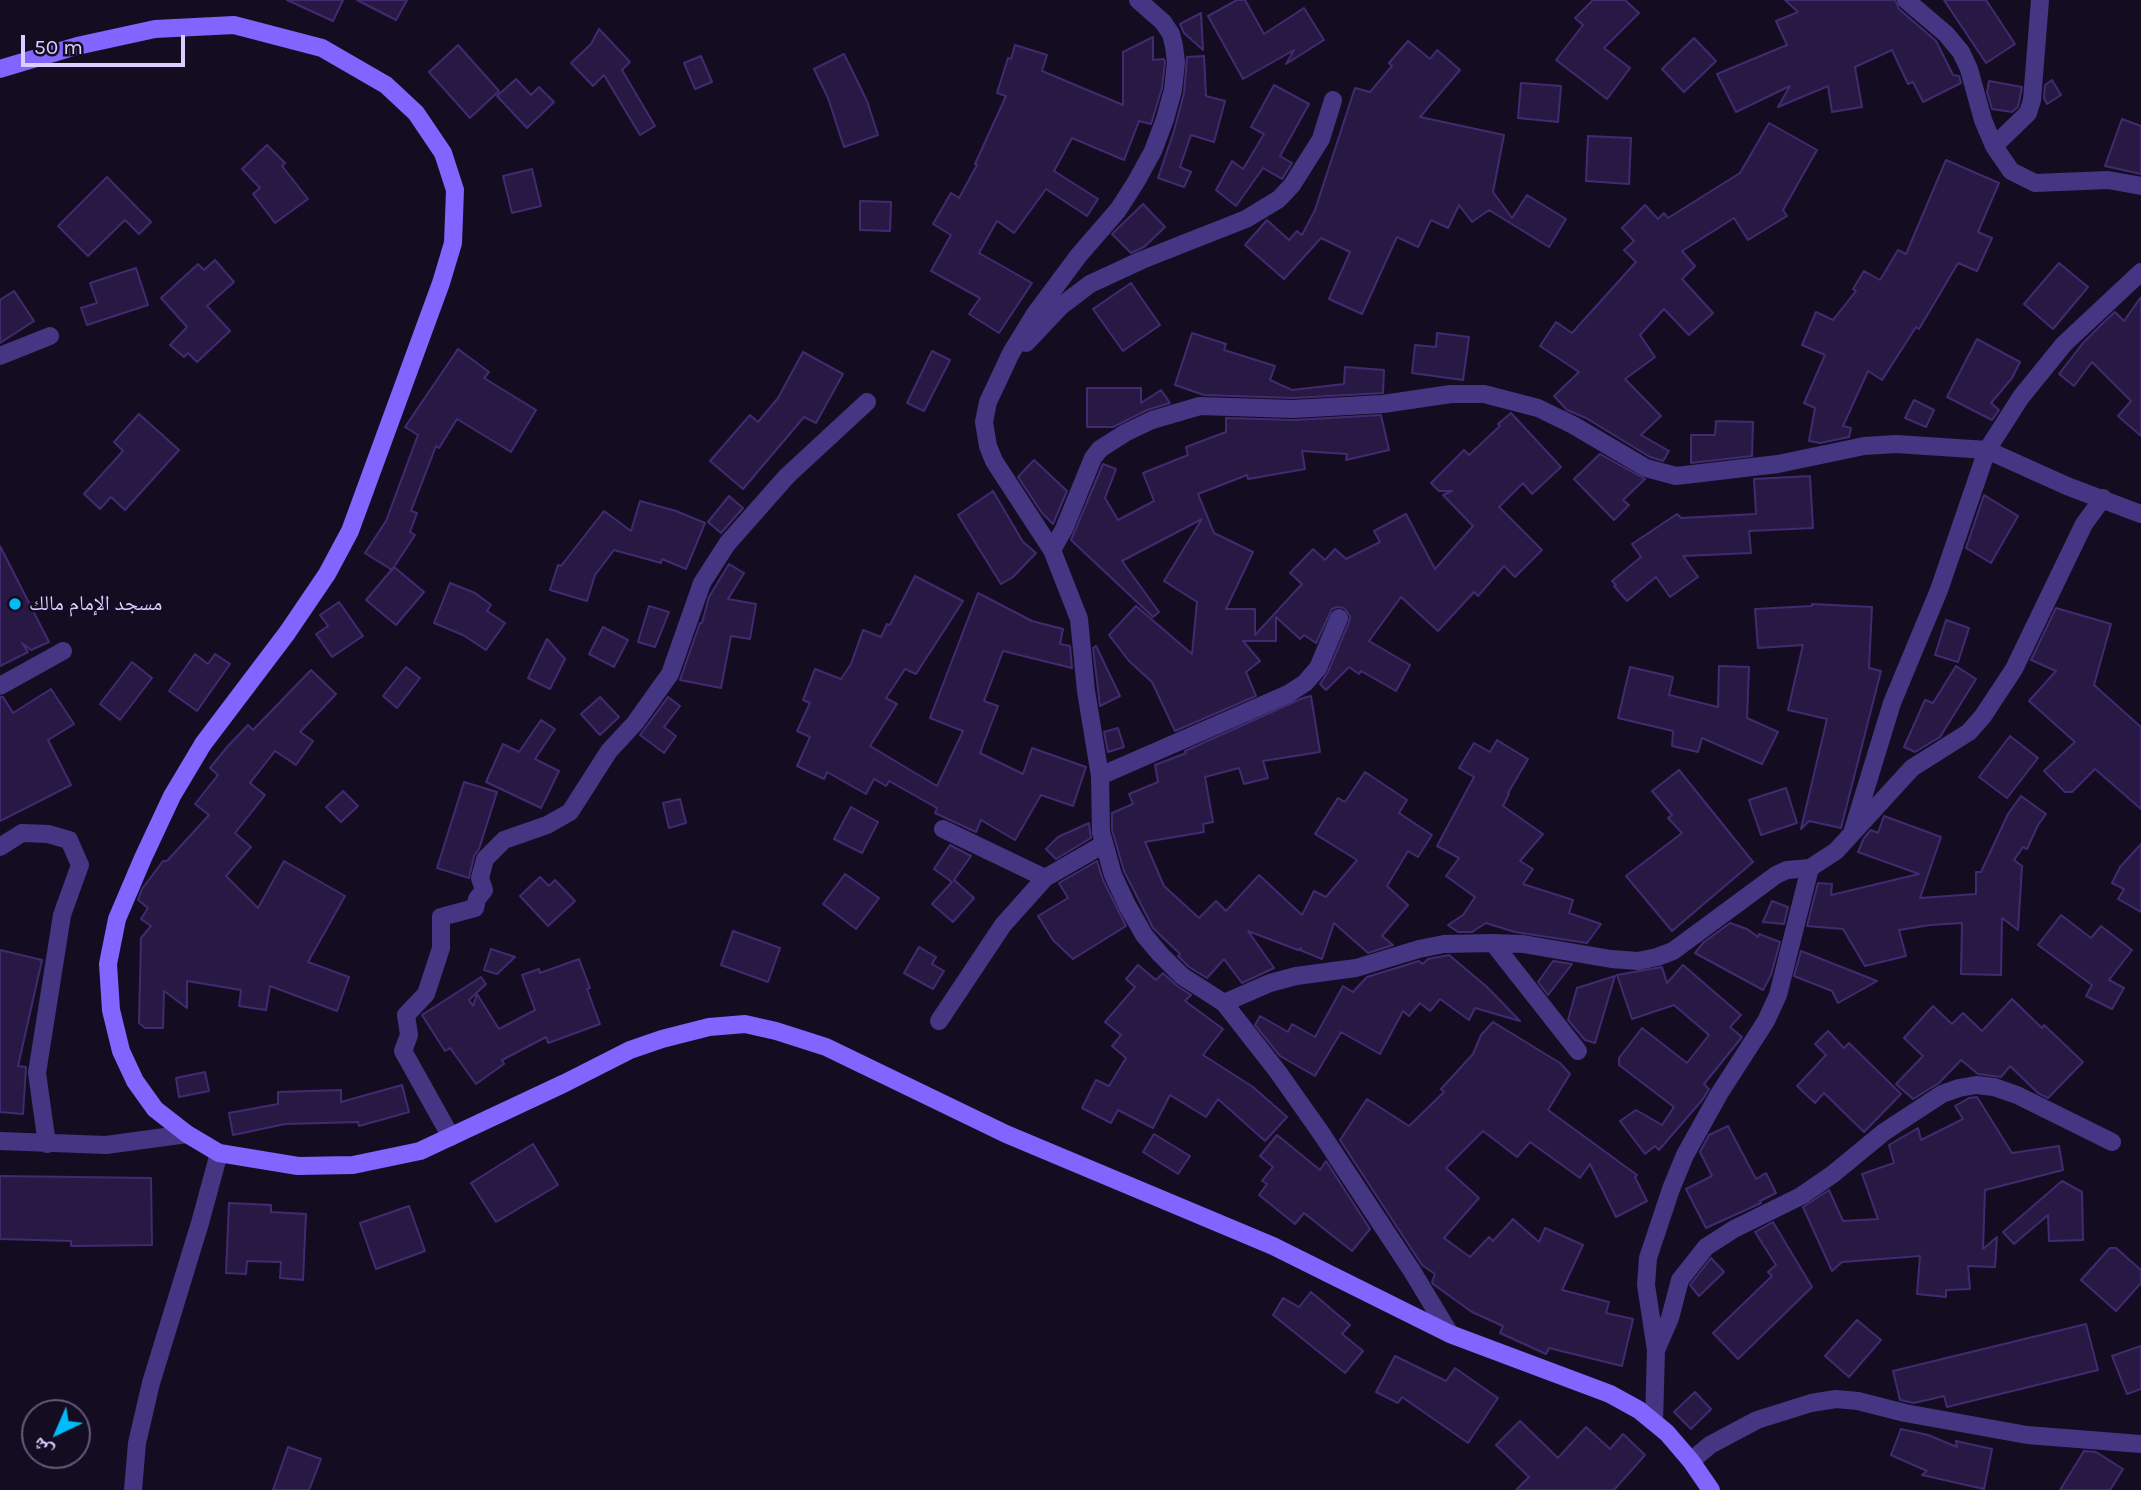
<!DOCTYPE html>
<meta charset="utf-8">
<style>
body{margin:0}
#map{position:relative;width:2141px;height:1490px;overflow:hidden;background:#140d22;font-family:Karla,"Noto Naskh Arabic",sans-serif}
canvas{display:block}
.north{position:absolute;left:21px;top:1399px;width:70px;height:70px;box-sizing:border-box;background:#140d22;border:2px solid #645a7a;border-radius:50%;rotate:224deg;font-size:19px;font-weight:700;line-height:28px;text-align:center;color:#dbceff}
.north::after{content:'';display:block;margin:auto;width:24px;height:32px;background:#00bbf9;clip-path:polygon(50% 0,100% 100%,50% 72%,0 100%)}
.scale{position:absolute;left:21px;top:35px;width:164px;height:32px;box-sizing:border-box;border:4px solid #dbceff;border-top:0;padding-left:9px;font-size:21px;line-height:24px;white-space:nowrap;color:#dbceff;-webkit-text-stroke:5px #140d22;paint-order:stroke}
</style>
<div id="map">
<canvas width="2141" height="1490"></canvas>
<div class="north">ش</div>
<div class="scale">50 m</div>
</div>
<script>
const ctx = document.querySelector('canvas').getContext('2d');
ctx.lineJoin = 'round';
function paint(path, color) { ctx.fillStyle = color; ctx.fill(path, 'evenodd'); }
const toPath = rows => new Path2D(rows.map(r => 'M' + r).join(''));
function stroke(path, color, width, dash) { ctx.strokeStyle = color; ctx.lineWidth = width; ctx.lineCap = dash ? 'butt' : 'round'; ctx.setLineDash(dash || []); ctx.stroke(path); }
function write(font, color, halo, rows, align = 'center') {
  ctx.font = font + ' Karla,"Noto Naskh Arabic",sans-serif'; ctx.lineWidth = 5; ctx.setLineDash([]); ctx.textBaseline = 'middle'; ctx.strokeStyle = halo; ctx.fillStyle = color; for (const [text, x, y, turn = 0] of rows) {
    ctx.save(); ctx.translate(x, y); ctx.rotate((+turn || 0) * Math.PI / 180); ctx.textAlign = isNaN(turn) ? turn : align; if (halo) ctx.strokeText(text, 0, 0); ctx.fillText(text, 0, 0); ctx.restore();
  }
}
const building = toPath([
 [287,0,343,0,333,21,287,0],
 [357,0,407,0,396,20,357,0],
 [1237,0,1245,0,1264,34,1304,8,1324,40,1286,64,1294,50,1243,79,1208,16,1237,0],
 [1593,0,1625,0,1639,13,1604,48,1630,68,1607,99,1556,60,1583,25,1575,18,1593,0],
 [1785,0,1895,0,1899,9,1936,41,1953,75,1959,76,1961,83,1923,102,1913,82,1908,84,1892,50,1855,67,1862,107,1832,112,1828,86,1778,107,1790,86,1736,112,1717,74,1787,45,1776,21,1798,12,1785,0],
 [1944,0,1986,0,2015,44,1986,63,1944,0],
 [1201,13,1203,50,1184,33,1180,24,1201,13],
 [599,29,630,62,622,70,655,126,640,135,604,75,593,86,571,63,591,44,599,29],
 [1153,37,1153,60,1164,59,1165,62,1162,88,1151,124,1139,121,1124,160,1072,138,1054,171,1098,199,1087,216,1046,189,1014,233,997,221,979,253,1032,283,999,333,969,314,980,298,931,271,951,235,933,224,951,193,959,198,977,165,975,164,1006,96,997,93,1008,58,1011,59,1015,45,1047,55,1042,71,1123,105,1123,52,1153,37],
 [1694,38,1716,61,1684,92,1662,69,1694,38],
 [1408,41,1430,59,1437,50,1460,70,1420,117,1504,135,1493,192,1512,218,1527,195,1566,219,1549,247,1489,210,1472,222,1459,205,1448,228,1431,220,1418,247,1397,237,1362,314,1329,299,1350,252,1321,238,1284,279,1245,245,1267,220,1289,240,1297,231,1302,235,1315,210,1355,88,1370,92,1392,66,1389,63,1408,41],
 [458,45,499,91,470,118,429,72,458,45],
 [844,54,867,101,878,135,844,147,828,98,814,69,844,54],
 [701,56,712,82,695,89,684,63,701,56],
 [1204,56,1206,96,1225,101,1214,142,1191,135,1180,167,1191,172,1184,187,1158,178,1174,131,1184,93,1187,57,1204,56],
 [516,79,531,95,539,87,554,102,527,128,497,96,516,79],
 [2052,80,2061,95,2047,104,2044,98,2045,85,2052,80],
 [1989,81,2022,87,2018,107,2012,112,1992,109,1987,92,1989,81],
 [1521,83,1561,86,1558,122,1518,118,1521,83],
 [1274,85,1309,104,1280,156,1292,163,1282,179,1263,168,1236,206,1216,190,1232,161,1243,169,1264,134,1251,127,1274,85],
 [2122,119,2141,126,2141,174,2105,166,2122,119],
 [1769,123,1817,150,1783,210,1787,216,1748,240,1734,218,1682,251,1695,266,1682,279,1713,313,1689,335,1664,309,1640,335,1655,357,1625,379,1661,416,1641,435,1669,451,1663,461,1650,457,1586,418,1567,410,1554,396,1579,372,1540,346,1556,322,1572,333,1636,262,1624,250,1634,241,1622,228,1645,205,1658,219,1664,213,1668,218,1740,173,1769,123],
 [1588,136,1631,138,1629,184,1586,181,1588,136],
 [267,145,285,163,282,166,308,199,275,223,253,194,260,188,242,169,267,145],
 [1946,160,1999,183,1978,232,1992,238,1977,271,1958,263,1919,329,1916,327,1882,380,1868,371,1843,426,1851,428,1849,437,1820,443,1809,441,1815,408,1804,403,1825,355,1802,345,1816,312,1833,320,1856,291,1853,289,1864,271,1880,280,1898,250,1906,254,1946,160],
 [532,169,541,206,512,213,503,176,532,169],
 [107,177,151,222,139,234,125,220,88,256,58,226,107,177],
 [860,201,891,202,890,231,860,230,860,201],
 [1143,204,1165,227,1144,247,1131,253,1112,234,1143,204],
 [215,260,234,282,207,306,230,331,197,362,188,353,184,357,170,345,187,327,161,298,198,264,204,270,215,260],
 [2059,263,2088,287,2053,329,2024,304,2059,263],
 [136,268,148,305,87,325,81,308,97,303,90,283,136,268],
 [1131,283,1160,325,1123,351,1093,309,1131,283],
 [14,291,34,321,0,343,0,300,14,291],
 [2141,297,2141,436,2118,416,2131,401,2092,362,2074,386,2059,374,2083,343,2104,322,2115,312,2124,321,2141,297],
 [1192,333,1226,344,1224,350,1275,366,1270,380,1292,390,1344,384,1345,367,1384,370,1383,393,1293,398,1204,395,1175,385,1192,333],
 [1437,333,1469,337,1463,380,1412,373,1415,345,1436,347,1437,333],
 [1977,339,2020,362,2012,378,1991,403,1999,410,1992,420,1947,397,1977,339],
 [458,349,489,372,484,378,536,410,511,452,457,419,439,448,436,446,411,511,417,513,410,532,415,535,392,570,365,553,386,521,418,435,405,427,458,349],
 [932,351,950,360,924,411,907,403,932,351],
 [803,352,843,374,816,423,804,417,743,489,710,461,750,415,758,422,778,398,803,352],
 [1087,388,1141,388,1141,403,1161,390,1170,403,1147,410,1113,427,1087,427,1087,388],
 [1914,400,1934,410,1926,427,1905,418,1914,400],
 [1511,413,1561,467,1532,494,1523,483,1499,507,1542,550,1515,577,1504,566,1478,596,1474,592,1438,631,1401,597,1369,641,1410,665,1396,691,1361,671,1359,674,1349,667,1326,690,1320,684,1328,672,1349,622,1350,616,1344,608,1337,607,1332,609,1316,643,1304,635,1300,639,1276,617,1276,641,1243,641,1260,661,1246,672,1256,696,1175,731,1152,682,1129,661,1109,635,1136,606,1192,654,1197,602,1164,581,1202,519,1122,561,1159,612,1153,617,1071,540,1103,464,1116,469,1105,498,1118,520,1154,501,1143,473,1188,455,1186,447,1226,432,1226,418,1294,420,1381,415,1389,450,1346,460,1347,454,1302,451,1305,469,1248,479,1247,475,1198,494,1214,533,1253,552,1226,609,1255,609,1255,635,1302,584,1290,573,1313,549,1325,560,1335,549,1346,559,1380,542,1374,531,1406,514,1435,569,1473,526,1443,495,1452,491,1439,491,1431,483,1464,450,1469,455,1500,426,1498,424,1511,413],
 [139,414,179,450,125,510,111,497,100,509,84,494,123,451,114,442,139,414],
 [1716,421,1753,422,1752,456,1691,463,1691,435,1715,435,1716,421],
 [1600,454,1645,479,1623,500,1629,505,1614,520,1574,479,1600,454],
 [1034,460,1067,491,1053,524,1042,513,1018,477,1034,460],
 [1810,476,1813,528,1749,531,1751,553,1683,556,1698,577,1670,597,1656,577,1627,601,1614,586,1616,585,1612,581,1641,557,1632,544,1677,514,1681,518,1756,514,1754,479,1810,476],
 [993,491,1023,542,1036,553,1013,577,1001,584,958,515,993,491],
 [1984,495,2018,516,1991,563,1966,548,1984,495],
 [729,496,743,508,721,533,708,522,729,496],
 [640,501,676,511,705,523,686,569,662,559,661,563,614,550,595,575,587,601,550,590,558,565,561,566,604,511,631,531,640,501],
 [0,546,49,642,31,650,22,643,28,652,0,666,0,546],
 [729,564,744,573,728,599,756,604,750,639,731,636,721,688,680,680,700,623,702,623,709,597,729,564],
 [394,567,424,592,396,625,366,600,394,567],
 [915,576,963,601,916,674,905,669,886,698,897,704,870,746,937,786,963,731,930,718,978,593,1032,621,1063,629,1060,644,1070,646,1072,668,1003,651,984,701,998,706,980,753,1023,774,1032,748,1086,767,1073,806,1041,795,1015,840,981,820,976,832,935,813,937,808,889,781,886,786,874,779,866,794,827,772,824,779,797,766,810,737,797,731,810,703,803,700,815,669,841,679,851,664,863,630,881,637,887,624,890,625,915,576],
 [450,583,475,593,491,605,487,611,505,623,486,650,463,635,434,623,450,583],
 [339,602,363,636,332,657,316,634,328,626,320,615,339,602],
 [1812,604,1872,607,1869,668,1881,671,1841,828,1809,821,1801,829,1827,719,1788,710,1803,645,1758,648,1755,609,1812,606,1812,604],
 [649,606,669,612,655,647,638,642,649,606],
 [2056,608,2111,624,2094,685,2141,727,2141,809,2095,769,2072,792,2065,792,2044,771,2075,742,2029,701,2056,671,2031,660,2056,608],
 [1946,620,1969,628,1958,662,1935,655,1946,620],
 [603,627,628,640,614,667,589,654,603,627],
 [547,639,565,659,550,689,528,678,547,639],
 [1096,646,1120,696,1100,706,1093,648,1096,646],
 [195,654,208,664,215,654,230,664,197,711,169,691,195,654],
 [132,662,152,678,120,720,100,704,132,662],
 [1719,666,1749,667,1747,718,1778,732,1762,764,1702,738,1698,752,1672,746,1673,731,1618,718,1630,667,1673,677,1669,695,1718,707,1719,666],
 [1956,666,1976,679,1940,737,1915,752,1904,747,1925,700,1933,703,1956,666],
 [406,667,420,678,397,708,383,696,406,667],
 [311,670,336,694,300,732,313,741,296,765,275,751,250,783,265,795,235,833,251,847,226,876,258,908,284,861,345,896,308,962,349,977,337,1011,270,986,266,1010,239,1006,241,990,187,981,187,1008,164,991,163,1028,145,1028,139,1023,141,938,151,926,141,919,148,908,138,900,142,889,163,861,167,861,209,815,195,804,218,775,210,768,228,746,248,725,253,730,311,670],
 [51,689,74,724,48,740,71,785,0,821,0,697,3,697,13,713,51,689],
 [1311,696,1320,752,1263,761,1268,778,1244,784,1239,768,1205,777,1213,822,1203,824,1204,832,1145,842,1164,886,1199,918,1216,901,1226,911,1259,875,1302,915,1314,891,1326,897,1357,860,1315,834,1338,798,1345,802,1365,772,1407,800,1399,813,1432,835,1418,857,1408,851,1387,886,1408,905,1382,936,1393,945,1368,953,1334,923,1322,959,1300,950,1301,948,1298,950,1248,931,1274,968,1242,983,1224,959,1207,978,1189,967,1178,956,1180,954,1153,928,1124,871,1112,830,1112,813,1133,804,1129,794,1158,782,1155,765,1186,753,1185,751,1303,698,1311,696],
 [600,697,619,717,600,735,581,714,600,697],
 [668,697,680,706,664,727,676,736,664,753,640,735,668,697],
 [541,720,555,729,535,759,559,771,541,808,486,782,503,744,519,752,541,720],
 [1118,728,1124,747,1108,752,1104,732,1118,728],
 [2010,736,2038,758,2007,798,1979,777,2010,736],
 [1497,740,1528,759,1508,793,1509,794,1503,806,1543,834,1520,861,1533,869,1523,884,1573,900,1569,913,1601,924,1587,943,1515,932,1486,923,1472,932,1458,932,1448,925,1463,915,1475,897,1446,876,1459,858,1437,846,1474,777,1459,768,1474,743,1490,752,1497,740],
 [1679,770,1753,862,1672,931,1626,876,1682,833,1668,818,1672,815,1652,791,1679,770],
 [464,782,497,792,479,849,474,856,469,878,437,868,464,782],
 [1786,788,1797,823,1761,835,1749,800,1786,788],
 [343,791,358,806,341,822,326,807,343,791],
 [2021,796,2046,814,2038,825,2027,849,2023,847,2014,860,2022,866,2018,930,2002,918,2001,975,1961,974,1962,923,1930,925,1899,930,1906,956,1865,966,1843,929,1807,926,1818,883,1832,884,1831,895,1919,874,1858,852,1864,838,1871,830,1878,833,1884,816,1941,837,1920,898,1976,894,1976,872,1981,872,2008,814,2021,796],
 [680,799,686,823,669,828,663,803,680,799],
 [851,807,878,822,862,853,834,839,851,807],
 [1089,823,1091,838,1056,859,1046,849,1058,837,1089,823],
 [2141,844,2141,912,2118,899,2124,889,2112,883,2120,867,2141,844],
 [950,845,971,856,954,880,974,898,953,922,932,904,952,882,934,869,950,845],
 [1097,861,1103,880,1126,926,1073,959,1053,940,1038,916,1068,898,1059,883,1097,861],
 [845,874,879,898,856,929,823,904,845,874],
 [540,877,549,886,555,880,575,901,548,926,520,896,540,877],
 [1772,901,1788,907,1784,924,1763,922,1772,901],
 [2061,915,2091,938,2101,926,2132,950,2109,980,2124,988,2112,1009,2086,996,2092,985,2038,945,2061,915],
 [1730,923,1747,929,1758,937,1759,934,1780,942,1771,975,1763,990,1695,953,1704,942,1730,923],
 [733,931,780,948,768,982,721,965,733,931],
 [919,947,936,957,932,964,944,971,933,989,904,973,919,947],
 [491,949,515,957,497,974,484,970,491,949],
 [0,950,42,960,18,1066,26,1067,23,1114,0,1112,0,950],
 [1801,951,1877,981,1838,1003,1832,991,1794,976,1801,951],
 [1449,955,1487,987,1520,1021,1475,1008,1469,1020,1440,999,1430,1011,1420,1003,1409,1016,1403,1011,1380,1054,1341,1032,1315,1076,1280,1056,1255,1025,1260,1016,1288,1032,1292,1024,1315,1037,1343,986,1353,992,1367,977,1419,961,1423,964,1428,959,1449,955],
 [579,959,590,988,587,989,600,1024,548,1043,546,1037,502,1060,504,1064,476,1084,450,1048,445,1051,422,1015,481,977,486,984,469,1000,473,1006,477,994,499,1029,535,1010,522,975,539,969,540,973,579,959],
 [1553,961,1572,964,1548,995,1538,982,1553,961],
 [1138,965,1156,980,1163,973,1176,985,1191,995,1185,1001,1223,1029,1203,1055,1253,1087,1287,1117,1265,1141,1218,1099,1206,1117,1170,1095,1153,1128,1118,1110,1111,1123,1082,1108,1096,1080,1109,1086,1126,1058,1112,1046,1121,1035,1105,1022,1135,987,1126,979,1138,965],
 [1683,965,1741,1015,1730,1027,1742,1037,1704,1084,1709,1089,1703,1099,1659,1150,1655,1146,1645,1154,1620,1121,1636,1110,1662,1125,1674,1107,1619,1065,1619,1058,1642,1028,1687,1063,1709,1035,1674,1005,1632,1019,1617,975,1662,967,1667,983,1683,965],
 [1615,976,1595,1043,1585,1040,1568,1020,1577,988,1615,976],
 [2012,999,2042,1028,2044,1025,2083,1062,2048,1098,2038,1093,2010,1066,2001,1077,1978,1074,1961,1060,1939,1083,1913,1099,1896,1084,1923,1056,1904,1038,1933,1006,1952,1024,1963,1013,1982,1031,2012,999],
 [1493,1022,1560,1063,1570,1074,1548,1110,1637,1175,1635,1177,1647,1201,1616,1217,1590,1164,1580,1178,1530,1142,1517,1157,1483,1131,1446,1168,1479,1198,1444,1238,1470,1257,1489,1237,1493,1241,1513,1219,1539,1242,1545,1228,1583,1245,1562,1290,1609,1302,1606,1313,1633,1319,1622,1366,1549,1348,1546,1354,1500,1333,1503,1326,1472,1312,1433,1284,1432,1282,1435,1274,1422,1265,1340,1140,1367,1099,1409,1126,1444,1092,1441,1089,1473,1054,1481,1035,1493,1022],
 [1828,1031,1844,1048,1849,1043,1901,1094,1864,1132,1824,1093,1815,1103,1797,1086,1826,1055,1815,1044,1828,1031],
 [205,1072,209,1091,179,1097,176,1078,205,1072],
 [402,1085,409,1112,359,1126,358,1122,285,1124,233,1135,229,1113,278,1104,278,1092,341,1090,341,1102,402,1085],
 [1977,1097,2012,1153,2059,1146,2063,1170,1985,1190,1983,1249,1997,1237,1995,1267,1968,1266,1970,1289,1946,1290,1946,1297,1917,1294,1920,1256,1842,1262,1832,1271,1803,1207,1829,1190,1843,1221,1878,1219,1862,1174,1894,1163,1889,1145,1918,1128,1921,1140,1963,1119,1955,1106,1969,1098,1977,1097],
 [1728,1126,1756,1179,1766,1173,1776,1193,1760,1201,1761,1203,1706,1228,1686,1189,1712,1176,1700,1152,1709,1135,1728,1126],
 [1154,1134,1190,1156,1178,1174,1143,1152,1154,1134],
 [1277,1135,1320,1170,1326,1161,1370,1229,1352,1251,1304,1213,1295,1224,1259,1195,1267,1184,1262,1181,1273,1167,1260,1156,1277,1135],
 [533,1144,558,1185,496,1222,471,1183,533,1144],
 [0,1176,151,1178,152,1245,71,1246,71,1241,0,1239,0,1176],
 [2062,1181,2082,1192,2083,1240,2049,1241,2048,1215,2014,1244,2003,1232,2062,1181],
 [229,1203,271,1205,271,1212,306,1214,303,1280,280,1278,281,1262,247,1261,246,1274,226,1273,229,1203],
 [409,1206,425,1251,376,1269,360,1223,409,1206],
 [1773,1222,1812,1287,1738,1359,1713,1333,1772,1276,1768,1272,1776,1265,1755,1232,1773,1222],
 [2110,1248,2116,1248,2141,1270,2141,1283,2116,1311,2081,1280,2110,1248],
 [1711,1258,1724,1272,1699,1296,1690,1285,1711,1258],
 [1311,1292,1350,1325,1342,1334,1363,1351,1345,1373,1273,1315,1283,1298,1299,1307,1311,1292],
 [1857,1320,1881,1340,1849,1377,1825,1356,1857,1320],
 [2086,1324,2098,1370,1947,1407,1944,1396,1914,1403,1900,1400,1893,1371,2086,1324],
 [2141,1346,2141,1389,2127,1394,2112,1356,2141,1346],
 [1395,1356,1446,1381,1455,1368,1498,1398,1468,1443,1402,1397,1398,1403,1376,1392,1395,1356],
 [1695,1392,1711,1409,1691,1429,1674,1412,1695,1392],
 [1520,1421,1558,1458,1586,1427,1610,1449,1623,1434,1645,1455,1614,1490,1516,1490,1529,1477,1496,1445,1520,1421],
 [1901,1429,1928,1435,1957,1447,1956,1441,1992,1449,1984,1489,1922,1475,1927,1471,1891,1455,1901,1429],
 [288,1447,321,1459,309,1490,273,1490,288,1447],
 [2084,1451,2096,1452,2123,1469,2110,1490,2060,1490,2084,1451]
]);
paint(building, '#281844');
stroke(building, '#422a70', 2);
stroke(toPath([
 [1138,0,1163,22,1171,34,1174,46,1176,62,1173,90,1165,119,1153,151,1136,182,1118,210,1079,255,1035,314,1011,353,988,402,984,422,988,446,994,461,1052,550,1079,619,1086,691,1100,776,1101,832,1113,875,1127,905,1144,935,1160,954,1182,976,1224,1003,1278,1072,1321,1133,1412,1271,1450,1334],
 [1906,0,1946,34,1961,52,1969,69,1983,120,1994,146,2011,171,2035,183,2108,180,2141,186],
 [1994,146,2028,113,2032,100,2040,0],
 [1026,343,1061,306,1090,284,1142,260,1246,219,1279,199,1292,185,1321,139,1333,100],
 [0,356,50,336],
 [1052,550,1064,529,1093,458,1100,449,1125,433,1152,420,1200,406,1293,409,1383,404,1451,394,1484,394,1538,408,1573,425,1646,468,1676,476,1778,464,1864,446,1896,444,1987,450,2021,397,2064,344,2141,272],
 [0,686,63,651],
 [1100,776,1288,694,1305,683,1318,668,1339,618],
 [943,829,1045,878],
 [1853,830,1892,703,1939,590,1987,450,2067,486,2141,514],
 [0,847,22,833,48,834,69,840,80,865,62,915,37,1073,47,1144],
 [1493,943,1523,944,1611,959,1638,961,1657,957,1673,951,1776,875,1787,870,1810,868],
 [1224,1003,1270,983,1296,976,1356,968,1419,949,1444,944,1493,943,1578,1051],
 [939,1021,1003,925,1045,878,1104,844],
 [451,1137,403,1051,409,1035,406,1015,426,994,441,948,441,917,475,908,477,899,484,890,480,878,485,859,504,840,547,825,570,812,609,751,635,723,670,674,702,583,727,544,787,476,867,402],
 [0,1141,106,1145,187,1134],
 [1657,1348,1670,1318,1680,1280,1706,1247,1734,1229,1801,1196,1833,1174,1884,1132,1942,1094,1959,1088,1976,1085,1994,1087,2017,1095,2112,1142],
 [1654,1422,1656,1350,1646,1285,1648,1258,1671,1189,1685,1155,1719,1094,1766,1021,1778,995,1810,868,1836,851,1912,768,1969,732,1983,716,2014,669,2084,524,2103,498],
 [1691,1461,1710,1445,1757,1420,1811,1403,1836,1399,1858,1401,1905,1413,2027,1435,2141,1444],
 [133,1490,137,1443,151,1383,200,1223,219,1153]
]), '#453683', 18);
stroke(toPath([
 [0,69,77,46,155,29,234,25,322,48,386,85,416,113,443,153,455,190,453,243,441,283,350,531,327,574,287,633,203,744,172,796,143,858,117,919,108,964,111,1010,121,1051,135,1081,155,1109,187,1134,219,1153,298,1166,353,1165,420,1151,565,1083,630,1050,662,1039,709,1027,745,1024,776,1031,826,1047,1006,1134,1273,1246,1450,1334,1610,1394,1639,1410,1667,1433,1691,1461,1711,1490]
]), '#8065ff', 18);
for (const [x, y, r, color] of [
 [15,604,7,"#00bbf9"]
]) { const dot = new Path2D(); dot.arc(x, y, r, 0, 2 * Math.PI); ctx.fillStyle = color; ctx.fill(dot); stroke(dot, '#140d22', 2.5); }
write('21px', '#dbceff', '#140d22', [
 ["مسجد الإمام مالك",29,604]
], 'left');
</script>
